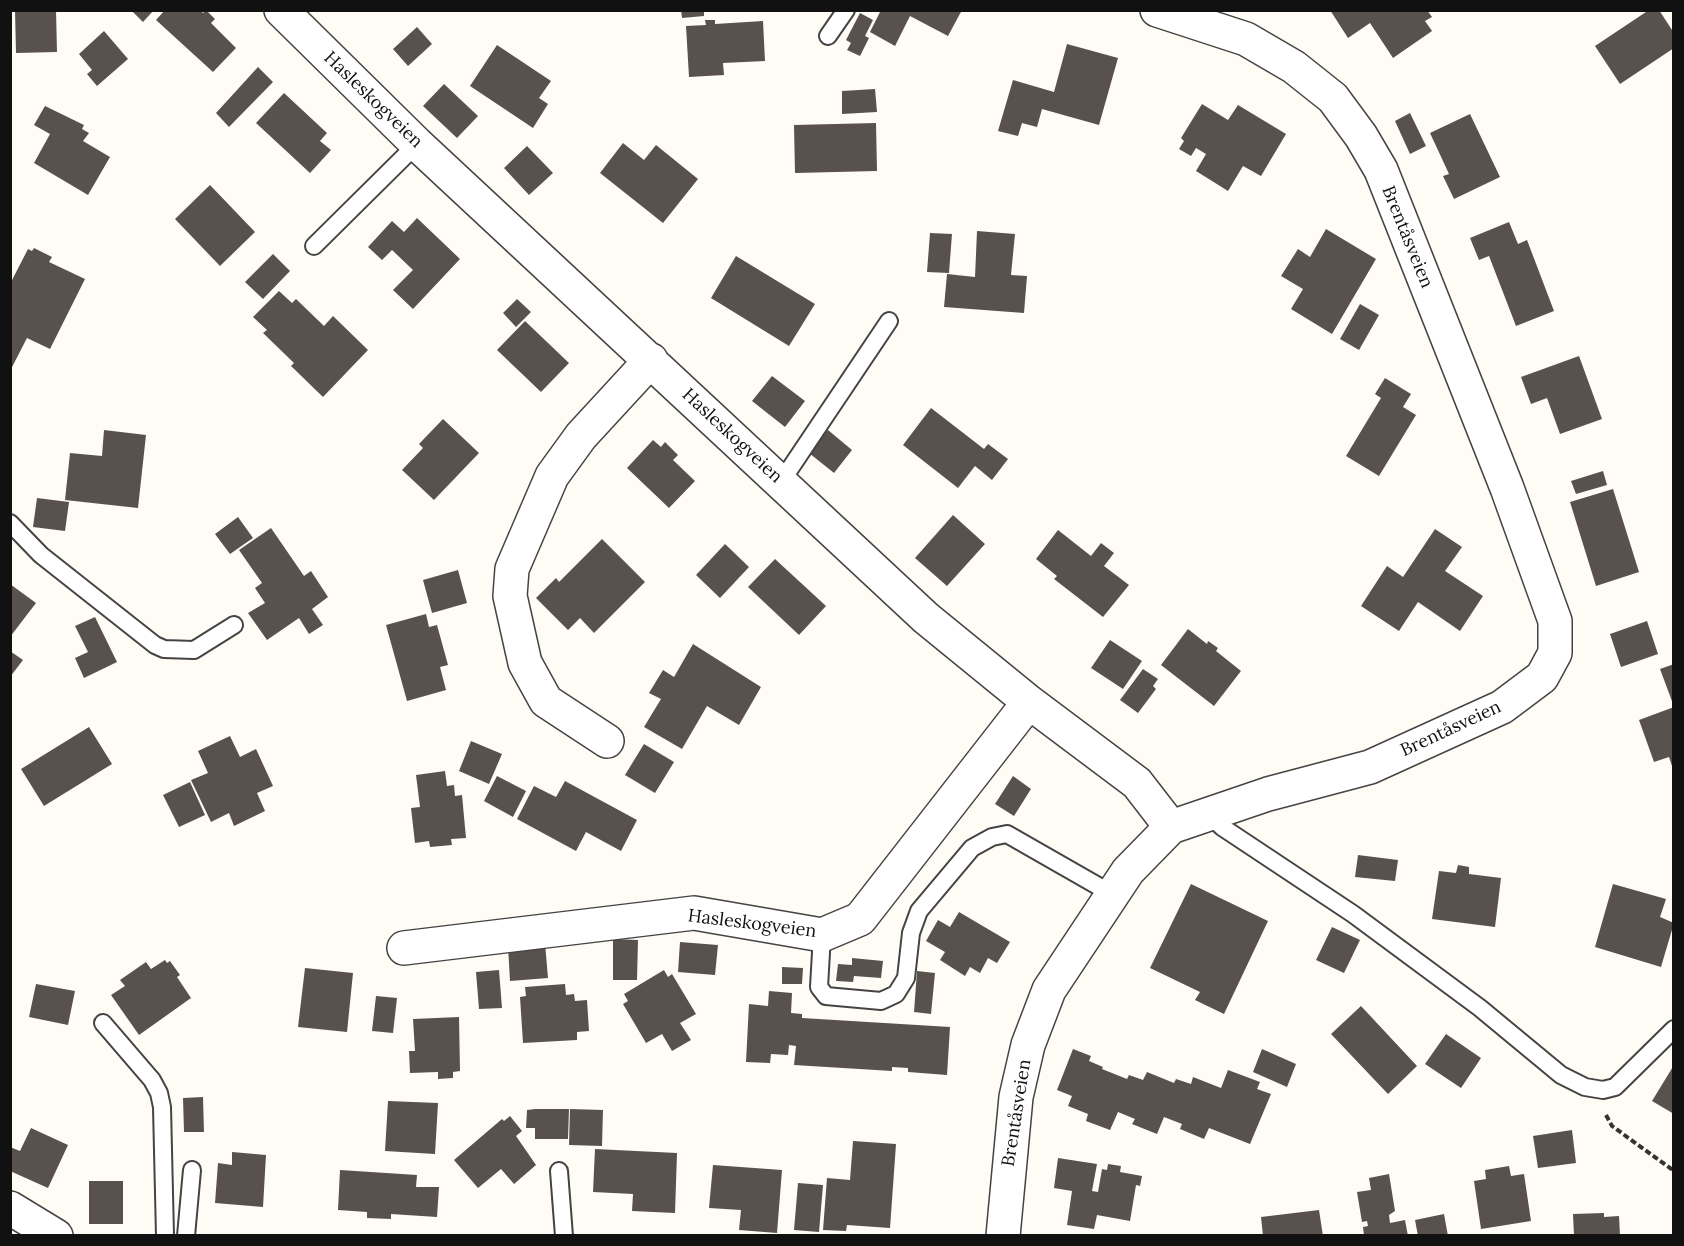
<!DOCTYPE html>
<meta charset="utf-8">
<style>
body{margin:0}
#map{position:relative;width:1684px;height:1246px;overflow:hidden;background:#fffcf5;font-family:Lora,serif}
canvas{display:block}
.frame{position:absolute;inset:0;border:12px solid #111;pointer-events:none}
</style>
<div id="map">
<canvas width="1684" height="1246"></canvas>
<div class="frame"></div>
</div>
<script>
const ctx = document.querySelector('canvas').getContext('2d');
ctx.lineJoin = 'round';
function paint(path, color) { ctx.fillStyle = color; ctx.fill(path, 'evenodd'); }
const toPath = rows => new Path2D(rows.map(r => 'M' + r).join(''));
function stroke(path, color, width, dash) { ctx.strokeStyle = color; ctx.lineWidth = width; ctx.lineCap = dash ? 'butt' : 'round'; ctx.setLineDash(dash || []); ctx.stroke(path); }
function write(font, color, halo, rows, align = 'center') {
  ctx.font = font + ' Lora,serif'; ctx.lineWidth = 6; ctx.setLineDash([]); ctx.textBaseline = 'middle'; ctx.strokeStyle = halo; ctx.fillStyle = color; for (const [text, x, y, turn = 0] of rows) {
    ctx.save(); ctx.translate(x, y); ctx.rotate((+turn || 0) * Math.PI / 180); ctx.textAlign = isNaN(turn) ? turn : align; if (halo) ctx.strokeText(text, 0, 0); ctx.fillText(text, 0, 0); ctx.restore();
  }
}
paint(toPath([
 [15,10,56,10,57,52,16,53],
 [131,10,154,10,143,22],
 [165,10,200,10,203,13,206,10,215,19,211,23,236,48,213,72,156,20],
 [681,10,704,10,704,16,682,18],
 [881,10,962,10,948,36,910,16,895,46,870,32],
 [1330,10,1427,10,1432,17,1425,21,1432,31,1393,58,1370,23,1348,38],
 [1649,10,1659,10,1674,33,1674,48,1620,84,1595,46],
 [860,13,873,20,865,36,869,38,860,56,847,50,851,43,846,40],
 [705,20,715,20,715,24,763,21,765,61,723,63,724,75,689,77,686,26,706,25],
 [417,27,432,44,408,66,393,49],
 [104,31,128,59,97,86,87,74,92,70,79,54],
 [1067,44,1118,58,1099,125,1042,109,1037,127,1022,123,1018,136,998,131,1013,80,1054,92],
 [497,45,551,81,539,98,548,104,533,128,470,86],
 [258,67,273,82,229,127,216,113],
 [444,84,478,116,457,138,423,106],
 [875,89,877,112,842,114,842,91],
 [284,93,327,133,320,141,331,150,310,173,256,123],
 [1202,104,1228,120,1238,105,1286,134,1261,176,1243,166,1228,191,1196,171,1206,154,1196,148,1191,156,1179,149,1184,141,1181,138],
 [45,106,84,125,82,129,89,133,83,141,110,157,88,195,34,163,50,134,34,125],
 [1410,113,1426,146,1410,154,1395,121],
 [1470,114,1500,177,1454,199,1443,176,1449,174,1430,133],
 [876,123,877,171,795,173,794,125],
 [623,143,644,160,656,145,698,179,663,223,600,173],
 [527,146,553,173,529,195,504,168],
 [210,185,255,232,220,266,175,219],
 [417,218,460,259,413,309,393,290,413,270,392,250,382,260,368,247,392,221,404,232],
 [1509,222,1518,244,1527,240,1554,311,1516,326,1489,256,1479,260,1470,238],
 [1326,229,1376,259,1332,334,1291,309,1303,289,1281,276,1298,249,1310,257],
 [977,231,1015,234,1011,275,1027,276,1024,313,944,307,947,274,975,277],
 [930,233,952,234,949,273,927,272],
 [34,248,52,257,49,262,85,279,50,349,27,338,10,371,10,284,28,249,32,251],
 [273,254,290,271,263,299,245,282],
 [736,256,815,304,789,346,711,298],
 [279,291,292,303,296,299,324,326,333,316,368,350,323,397,291,366,294,363,263,333,267,330,253,317],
 [517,299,531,312,516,327,503,313],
 [1360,304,1379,315,1359,350,1340,339],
 [525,321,569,363,541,392,497,350],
 [1579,356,1602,419,1560,434,1547,398,1531,404,1521,377],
 [772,376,805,401,785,427,752,401],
 [1385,378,1411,394,1403,407,1416,415,1379,476,1346,456,1381,398,1375,394],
 [931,408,984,449,988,444,1008,459,992,480,975,466,958,488,903,445],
 [443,419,479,453,434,500,402,470,423,448,419,444],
 [104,430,146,435,138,508,65,500,70,453,102,456],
 [828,430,852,450,834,473,809,453],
 [653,440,661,447,665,442,678,455,673,460,695,481,669,508,627,468],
 [1603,471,1607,485,1576,494,1571,481],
 [1613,489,1639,572,1596,586,1570,502],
 [37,498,69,502,65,531,33,527],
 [953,515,985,544,947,586,915,558],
 [238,517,253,538,230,554,215,534],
 [271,528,304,576,311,571,328,597,312,609,323,625,309,634,299,618,267,640,248,613,265,603,255,588,262,583,239,550],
 [1435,529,1462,547,1445,571,1483,596,1460,631,1418,602,1399,631,1361,606,1387,566,1403,577],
 [1058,530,1091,556,1101,543,1114,553,1104,566,1129,585,1103,617,1054,579,1057,576,1036,559],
 [602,539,645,582,594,633,580,618,568,630,536,598,556,578,559,582],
 [725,544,749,567,720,598,696,575],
 [775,559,826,606,799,635,748,587],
 [458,570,467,603,432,613,423,580],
 [10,584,36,603,10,637],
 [426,614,429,627,437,625,448,665,440,667,446,690,407,701,386,625],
 [95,617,117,662,84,678,75,658,88,652,75,626],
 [1647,621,1658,654,1621,667,1610,634],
 [1188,629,1207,644,1208,641,1218,648,1216,651,1241,671,1214,706,1161,665],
 [1110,640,1142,661,1123,689,1091,668],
 [693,644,761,687,739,725,707,706,682,749,644,727,661,699,649,693,663,670,674,677],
 [10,651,23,660,10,677],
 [1674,664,1674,704,1673,704,1660,669],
 [1143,669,1158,679,1153,686,1156,689,1138,713,1120,700],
 [1674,707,1674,769,1673,769,1669,757,1654,762,1639,720],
 [89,727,112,764,44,806,21,769],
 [230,736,240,757,256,749,273,786,257,793,265,811,234,826,229,813,211,822,191,780,208,773,198,751],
 [471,741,502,754,489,784,459,771],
 [644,744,674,762,655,793,625,775],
 [445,771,447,786,454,785,455,796,462,795,466,838,451,839,452,845,430,847,429,841,415,843,411,808,420,807,416,775],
 [497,776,526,791,513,817,484,801],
 [1013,776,1031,789,1014,816,995,804],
 [565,781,637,820,621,851,586,832,576,851,517,819,534,786,556,797],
 [190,782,205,815,179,827,163,795],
 [1358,855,1398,860,1395,881,1355,877],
 [1458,865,1469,867,1469,874,1501,878,1495,927,1432,919,1439,871,1456,873],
 [1191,884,1268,921,1224,1014,1195,1000,1200,992,1150,968],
 [1613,884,1666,899,1660,917,1674,923,1661,967,1595,947],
 [959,912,1010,942,997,963,988,958,980,973,970,967,965,976,940,960,945,952,926,941,938,920,950,927],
 [1332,927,1360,940,1344,973,1316,960],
 [613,939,638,940,637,980,613,980],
 [680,942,718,945,715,975,678,972],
 [545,943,548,978,510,981,508,946],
 [852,958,883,961,881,978,854,976,853,982,836,981,838,964,852,965],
 [165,960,167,963,170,961,180,975,177,977,191,998,139,1035,111,995,125,986,120,980,146,962,151,969],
 [782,967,803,968,802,984,782,984],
 [305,968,353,973,347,1032,298,1027],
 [499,970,502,1008,479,1009,476,972],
 [664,970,668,977,672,974,696,1014,680,1023,691,1040,672,1051,662,1034,646,1043,623,1004,628,1001,624,994],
 [917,971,935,973,931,1014,914,1012],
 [36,984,75,991,68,1025,29,1017],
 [565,984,566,995,574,994,575,1001,587,1000,589,1031,577,1032,577,1040,523,1043,520,997,526,996,525,987],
 [769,991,792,993,791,1013,802,1014,802,1018,950,1027,947,1075,908,1072,908,1068,892,1067,892,1071,794,1065,796,1046,789,1045,788,1055,771,1054,770,1063,746,1062,749,1004,768,1006],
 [376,996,397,998,393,1033,372,1031],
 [1361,1006,1417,1066,1388,1094,1331,1034],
 [459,1017,460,1071,453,1072,453,1078,438,1079,438,1072,410,1073,409,1051,415,1051,413,1019],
 [1446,1034,1481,1058,1461,1088,1425,1064],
 [1073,1049,1091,1056,1089,1061,1103,1067,1102,1069,1127,1079,1129,1075,1143,1080,1147,1072,1174,1083,1176,1079,1191,1084,1193,1077,1221,1088,1228,1070,1260,1082,1257,1089,1271,1094,1250,1144,1209,1128,1204,1139,1180,1129,1182,1124,1164,1117,1157,1134,1132,1124,1135,1119,1118,1112,1110,1130,1086,1121,1088,1114,1068,1106,1072,1096,1057,1090],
 [1262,1049,1296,1064,1287,1087,1253,1072],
 [1674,1065,1674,1114,1652,1101],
 [203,1097,204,1132,184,1132,183,1098],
 [388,1101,438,1103,435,1154,385,1151],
 [535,1109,569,1109,568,1139,535,1139,535,1128,526,1128,527,1110],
 [570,1109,603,1110,602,1146,569,1145],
 [510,1116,522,1131,516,1136,536,1165,514,1184,501,1169,478,1188,454,1160,502,1119,504,1121],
 [31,1128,68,1145,48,1188,10,1171,10,1147,20,1151],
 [1572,1130,1576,1163,1538,1168,1533,1136],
 [853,1141,896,1144,890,1228,847,1225,846,1231,823,1230,827,1178,850,1180],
 [595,1149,677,1153,675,1213,632,1211,633,1194,593,1192],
 [232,1152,266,1155,263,1207,215,1203,218,1163,232,1165],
 [1058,1158,1097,1164,1092,1191,1098,1192,1102,1169,1107,1170,1108,1164,1121,1166,1120,1172,1142,1176,1140,1186,1136,1185,1130,1221,1097,1215,1094,1229,1067,1225,1072,1191,1054,1188],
 [713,1165,782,1170,777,1233,739,1230,741,1210,709,1208],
 [1509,1166,1511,1176,1524,1174,1531,1221,1481,1229,1474,1181,1486,1179,1485,1170],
 [340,1170,417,1175,416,1187,439,1187,437,1217,391,1214,391,1219,367,1218,367,1212,338,1210],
 [1389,1174,1395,1211,1389,1215,1390,1223,1405,1220,1408,1236,1364,1236,1363,1227,1368,1226,1367,1221,1362,1222,1357,1192,1371,1190,1369,1178],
 [89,1181,123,1181,123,1224,89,1224],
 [798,1183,823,1185,819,1232,794,1230],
 [1319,1210,1323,1236,1263,1236,1261,1217],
 [1604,1213,1604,1217,1619,1216,1620,1236,1574,1236,1573,1214],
 [1444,1214,1448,1236,1418,1236,1415,1220]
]), '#59514d');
const lane = toPath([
 [828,36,846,10],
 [314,246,417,144],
 [781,482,889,321],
 [10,523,41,555,155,645,164,649,194,650,234,625],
 [1208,814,1222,827,1353,914,1480,1008,1561,1075,1585,1087,1603,1090,1615,1087,1674,1029],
 [822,935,819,987,826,996,881,1001,896,994,906,978,911,933,919,911,972,848,992,837,1007,834,1112,894],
 [103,1023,152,1080,159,1093,162,1107,165,1236],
 [559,1171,564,1236],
 [186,1236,192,1170]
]);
const street = toPath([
 [281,10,417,144,926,618,1029,702,1137,783,1171,827],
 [607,741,546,701,525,663,510,596,512,569,552,476,581,436,651,360],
 [404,948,694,913,822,935,860,919,1029,702],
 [10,1208,56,1236],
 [1003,1236,1016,1097,1028,1045,1049,990,1128,871,1171,827,1268,794,1370,767,1502,707,1542,677,1555,653,1555,621,1507,488,1381,170,1361,136,1333,98,1294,67,1246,39,1157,10]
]);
stroke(lane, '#444', 20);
stroke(street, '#444', 36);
stroke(toPath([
 [1606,1115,1612,1126,1674,1171]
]), '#333', 4, [6, 3]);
stroke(lane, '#fff', 16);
stroke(street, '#fff', 33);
write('18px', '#111', '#fff', [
 ["Hasleskogveien",373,100,44],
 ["Brentåsveien",1407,237,68],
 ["Hasleskogveien",732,436,43],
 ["Brentåsveien",1451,729,-25],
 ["Hasleskogveien",752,924,7],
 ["Brentåsveien",1017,1113,-81]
]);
</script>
